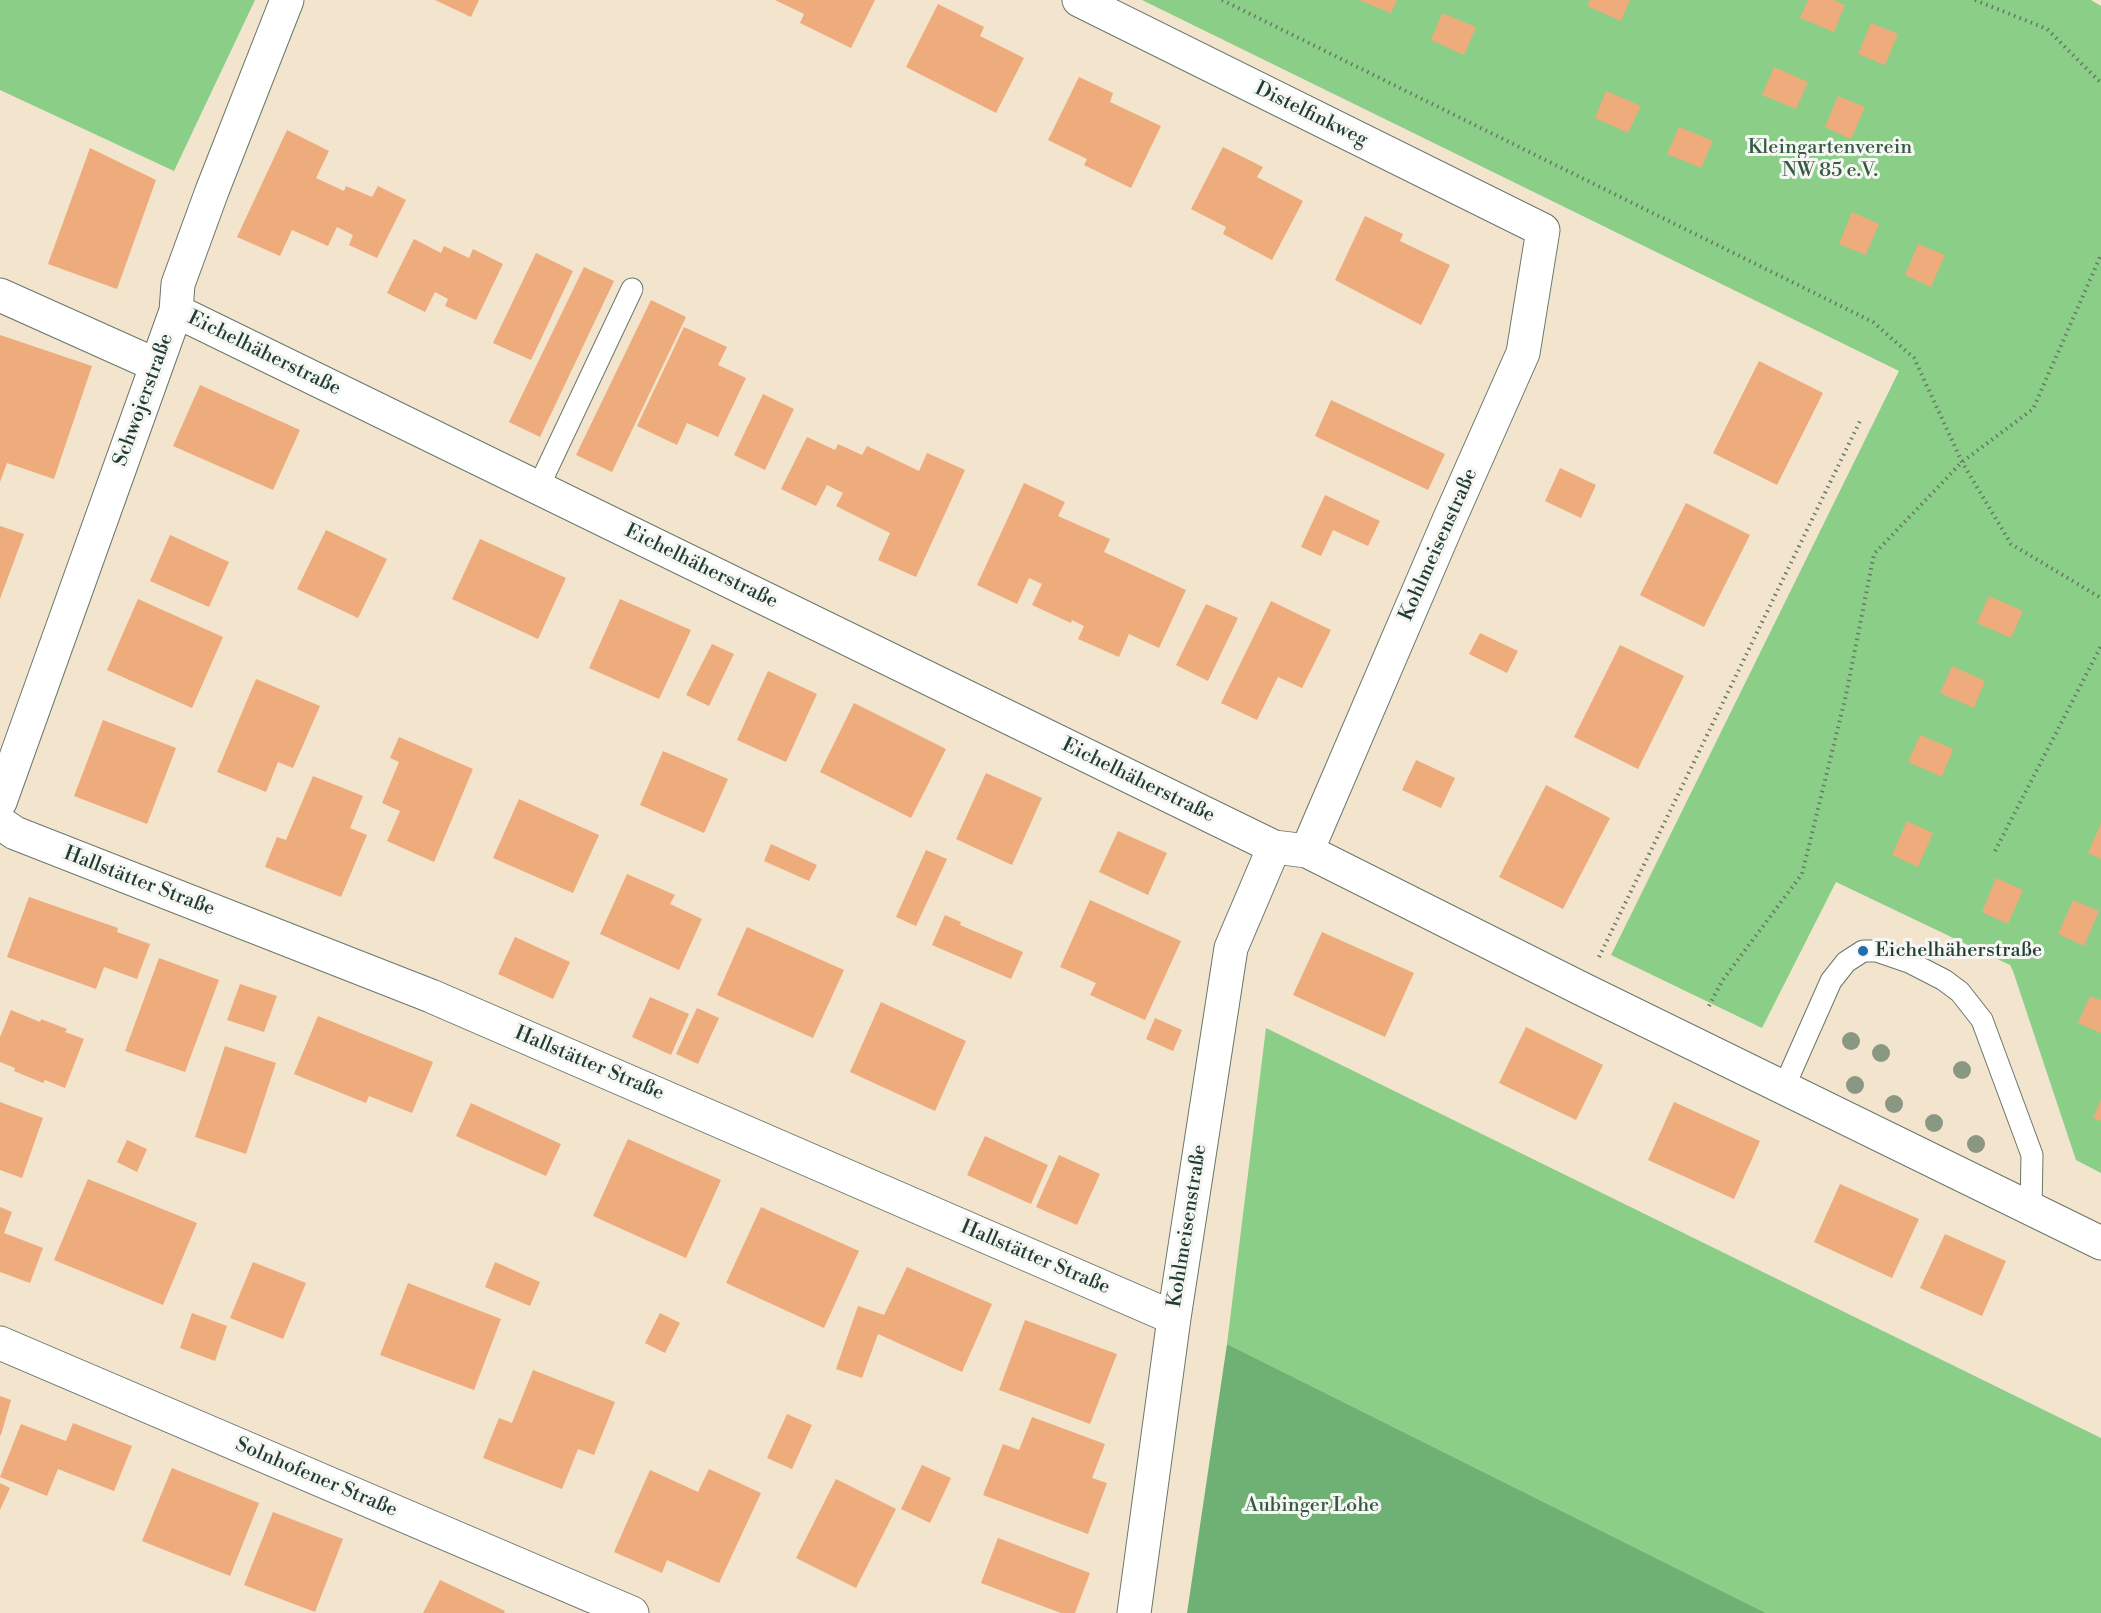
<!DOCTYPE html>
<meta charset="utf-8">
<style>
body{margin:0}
canvas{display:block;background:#f3e4ce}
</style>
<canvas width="2101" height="1613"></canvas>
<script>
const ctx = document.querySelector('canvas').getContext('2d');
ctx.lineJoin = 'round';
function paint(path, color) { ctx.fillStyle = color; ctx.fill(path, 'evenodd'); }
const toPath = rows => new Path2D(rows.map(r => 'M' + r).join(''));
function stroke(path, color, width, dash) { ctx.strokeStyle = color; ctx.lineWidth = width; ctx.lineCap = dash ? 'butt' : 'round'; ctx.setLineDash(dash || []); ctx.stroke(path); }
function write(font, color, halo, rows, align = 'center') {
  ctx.font = font + ' "Libre Bodoni",serif'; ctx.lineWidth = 6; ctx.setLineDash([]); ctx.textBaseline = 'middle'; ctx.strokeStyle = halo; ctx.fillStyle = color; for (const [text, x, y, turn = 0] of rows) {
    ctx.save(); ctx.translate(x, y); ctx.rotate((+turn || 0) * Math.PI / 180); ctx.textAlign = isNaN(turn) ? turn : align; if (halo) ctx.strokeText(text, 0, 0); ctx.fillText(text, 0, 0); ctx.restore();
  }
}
paint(toPath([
 [0,0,255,0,174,171,0,90],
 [1142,0,2091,0,2101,6,2101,1173,2076,1160,2013,971,2010,965,1836,882,1762,1028,1611,955,1899,371],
 [1266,1028,2101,1438,2101,1613,1766,1613,1227,1344]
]), '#8ace87');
paint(toPath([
 [1227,1344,1766,1613,1187,1613]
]), '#6fb174');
paint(toPath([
 [435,0,479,0,471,17],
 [775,0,875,0,851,48,800,23,804,14],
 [1359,0,1397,0,1391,13],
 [1590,0,1630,0,1621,21,1587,6],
 [1808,0,1834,0,1845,5,1834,32,1800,18],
 [938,4,984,27,980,36,1024,58,996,113,906,67],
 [1442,13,1476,27,1464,55,1431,40],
 [1871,23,1898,34,1885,65,1858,54],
 [1774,67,1808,82,1796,109,1762,95],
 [1079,77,1113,93,1110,102,1161,126,1131,188,1084,165,1087,159,1048,140],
 [1606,91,1641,106,1628,133,1595,118],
 [1838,96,1865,107,1851,139,1825,127],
 [1679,127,1713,141,1701,168,1667,154],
 [287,130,329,151,316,178,344,191,346,186,372,197,378,186,406,200,377,258,349,245,353,235,337,227,328,246,292,230,280,256,237,237],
 [1223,147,1263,167,1257,177,1303,201,1272,260,1223,234,1226,227,1191,209],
 [90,148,156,180,117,289,48,264],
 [1852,212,1879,224,1866,255,1839,244],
 [1365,216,1403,234,1400,241,1450,265,1421,325,1335,280],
 [414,239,441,253,444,246,469,258,473,249,503,264,476,320,445,306,448,299,435,292,425,312,387,293],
 [1918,244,1945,255,1931,287,1905,275],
 [536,253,573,271,531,360,493,343],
 [584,267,614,281,540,437,509,422],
 [651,300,686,317,612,472,576,455],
 [684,327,727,347,718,365,746,378,718,437,687,423,677,445,637,426],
 [0,335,92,366,54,479,7,463,0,482],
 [1759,361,1823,393,1777,485,1713,453],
 [200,385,300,430,273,490,173,446],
 [763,394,794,409,765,470,734,455],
 [1331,400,1445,454,1428,490,1315,436],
 [807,437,835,450,838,444,862,455,867,446,919,471,927,453,965,470,916,577,878,560,890,533,836,506,843,493,827,485,816,506,781,489],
 [1560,468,1596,485,1581,518,1545,501],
 [1024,483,1065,502,1058,516,1110,539,1104,552,1186,590,1159,648,1129,634,1119,657,1078,639,1084,626,1072,620,1071,623,1032,605,1042,584,1029,578,1017,604,977,585],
 [1325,495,1380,521,1368,546,1333,530,1321,556,1301,547],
 [1686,503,1750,535,1704,627,1640,595],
 [0,526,24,534,0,599],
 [326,530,387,559,358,618,297,589],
 [170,535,229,562,209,607,150,581],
 [480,539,566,578,538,639,452,599],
 [1989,596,2023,611,2011,638,1977,623],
 [138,599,223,637,192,708,107,670],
 [620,599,691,630,659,699,589,668],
 [1271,601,1331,630,1302,688,1278,677,1257,720,1221,703],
 [1206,604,1238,618,1208,681,1176,665],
 [1480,633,1518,651,1507,673,1469,654],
 [712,644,734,654,709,706,686,695],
 [1620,645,1684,676,1638,769,1574,737],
 [1952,666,1985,681,1974,708,1940,693],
 [768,671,817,694,786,762,737,740],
 [256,679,320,706,293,768,278,762,266,792,217,772],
 [854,703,946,749,911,818,820,772],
 [103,720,176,748,147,824,74,796],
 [1920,735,1953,749,1942,777,1908,762],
 [399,737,473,769,434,862,387,841,400,811,382,803,399,762,390,758],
 [663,751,728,779,704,833,640,805],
 [1416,760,1455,778,1441,808,1402,790],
 [986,773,1042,798,1012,865,956,839],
 [313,776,363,796,350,828,367,835,341,897,265,867,277,837,286,840],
 [1546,785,1610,818,1563,909,1499,877],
 [519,799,599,835,573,893,493,858],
 [1907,821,1933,833,1918,867,1892,855],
 [2101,823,2101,859,2088,853],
 [1118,831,1167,853,1148,895,1099,872],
 [771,844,817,865,809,881,764,861],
 [926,850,947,859,916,926,896,917],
 [627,874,675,895,670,904,702,919,679,970,600,934],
 [1996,878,2023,890,2008,924,1982,912],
 [29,897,118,928,117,932,150,944,137,979,104,967,96,989,7,957],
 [1090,900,1181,941,1145,1020,1090,995,1096,983,1060,967],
 [2073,900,2099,911,2084,946,2058,934],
 [945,915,961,922,960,925,1023,952,1011,979,932,945],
 [747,927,844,970,813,1038,717,995],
 [1322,932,1414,973,1385,1037,1293,995],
 [515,937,570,962,553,999,498,974],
 [159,958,219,980,185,1072,125,1051],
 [240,984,277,996,264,1032,227,1020],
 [2090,996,2101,1000,2101,1033,2078,1023],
 [650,997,689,1014,671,1055,632,1037],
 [881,1002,966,1041,935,1111,850,1072],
 [697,1008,719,1018,698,1064,676,1054],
 [11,1010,40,1022,41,1019,67,1029,65,1032,84,1039,65,1088,45,1080,43,1083,14,1071,15,1068,0,1062,0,1037],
 [318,1016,433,1062,412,1113,369,1096,366,1103,294,1074],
 [1155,1018,1182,1030,1173,1051,1146,1039],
 [1526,1027,1603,1065,1576,1120,1499,1083],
 [225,1046,276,1063,246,1154,195,1137],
 [2101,1099,2101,1121,2093,1118],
 [0,1102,43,1118,22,1178,0,1170],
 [1674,1102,1760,1141,1734,1199,1648,1160],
 [471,1103,561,1144,546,1176,456,1136],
 [985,1136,1048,1165,1031,1204,967,1175],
 [628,1139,721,1180,686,1258,593,1216],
 [127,1140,147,1149,137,1172,117,1162],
 [1059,1155,1100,1174,1077,1225,1036,1207],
 [88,1179,197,1223,163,1305,54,1260],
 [1840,1184,1919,1219,1892,1278,1814,1242],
 [0,1207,12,1212,4,1233,43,1248,30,1283,0,1272],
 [761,1207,859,1251,824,1328,726,1283],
 [1945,1234,2006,1261,1982,1316,1920,1288],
 [253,1262,306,1283,283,1339,230,1318],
 [495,1262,540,1282,530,1306,485,1287],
 [907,1267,992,1304,962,1372,878,1334,862,1378,836,1369,858,1306,884,1315],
 [408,1283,501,1319,474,1390,380,1355],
 [192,1313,227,1326,215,1361,180,1348],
 [660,1313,680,1323,665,1353,645,1343],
 [1025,1320,1117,1354,1090,1424,999,1390],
 [533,1370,615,1402,594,1455,578,1449,562,1489,483,1458,499,1418,512,1423],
 [0,1396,11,1400,1,1435,0,1435],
 [787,1414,812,1425,792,1469,767,1458],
 [1032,1417,1105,1444,1092,1478,1107,1483,1088,1534,983,1495,1003,1444,1019,1450],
 [73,1423,132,1446,114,1491,58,1469,47,1496,0,1477,21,1424,66,1441],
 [922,1465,951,1478,930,1523,901,1509],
 [172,1468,259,1503,230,1576,142,1541],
 [709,1469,761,1493,719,1583,667,1560,662,1573,614,1552,650,1470,698,1492],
 [836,1479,896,1509,856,1588,796,1558],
 [0,1483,10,1488,0,1510],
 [273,1512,343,1539,315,1612,244,1585],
 [998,1538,1090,1573,1075,1613,1061,1613,981,1583],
 [440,1580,505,1611,504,1613,423,1613]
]), '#eeab7b');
const service = toPath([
 [538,488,632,289],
 [1784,1087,1831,981,1846,962,1863,951,1877,951,1909,962,1944,980,1960,992,1982,1020,2032,1155,2031,1209]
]);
const minor = toPath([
 [1079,0,1543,230,1523,353,1449,520,1307,851],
 [0,295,156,365],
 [176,311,1274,847,1307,851,1582,989,2101,1243],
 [0,802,176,311,178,284,212,191,287,0],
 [0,823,15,833,431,996,1174,1318],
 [0,1343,632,1613],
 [1134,1613,1174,1318,1231,948,1274,847]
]);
stroke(service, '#69776a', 23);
stroke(minor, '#69776a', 35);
stroke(toPath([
 [1222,0,1873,322,1914,358,1962,462,2011,544,2101,598],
 [1975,0,2047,29,2101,83],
 [1995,851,2101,646],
 [1599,957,1861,419],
 [1709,1006,1722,981,1802,874,1846,695,1874,554,1962,462,2033,409,2101,255]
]), '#69776a', 4, [1.5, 4.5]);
stroke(service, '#fff', 21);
stroke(minor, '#fff', 33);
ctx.fillStyle = '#8a9883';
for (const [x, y] of [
 [1851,1041],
 [1881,1053],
 [1962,1070],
 [1855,1085],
 [1894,1104],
 [1934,1123],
 [1976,1144]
]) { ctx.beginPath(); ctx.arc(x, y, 9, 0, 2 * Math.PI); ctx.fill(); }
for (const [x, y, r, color] of [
 [1863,951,6,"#1f6fb2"]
]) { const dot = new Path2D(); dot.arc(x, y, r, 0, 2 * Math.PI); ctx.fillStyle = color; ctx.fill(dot); stroke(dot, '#f6f6f2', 2); }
write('20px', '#1f3d34', '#f6f6f2', [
 ["Distelfinkweg",1311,115,26],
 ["Eichelhäherstraße",264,354,26],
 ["Schwojerstraße",144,400,-70],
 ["Kohlmeisenstraße",1439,545,-66],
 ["Eichelhäherstraße",701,567,26],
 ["Eichelhäherstraße",1138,781,26],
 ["Hallstätter Straße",139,882,21],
 ["Hallstätter Straße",589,1064,23],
 ["Kohlmeisenstraße",1188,1226,-81],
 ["Hallstätter Straße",1035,1258,23],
 ["Solnhofener Straße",316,1478,23]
]);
write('20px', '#345a45', '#f6f6f2', [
 ["Kleingartenverein",1830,148],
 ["NW 85 e.V.",1830,171],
 ["Aubinger Lohe",1312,1506]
]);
write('20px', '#1f3d34', '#f6f6f2', [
 ["Eichelhäherstraße",1875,951]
], 'left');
</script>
